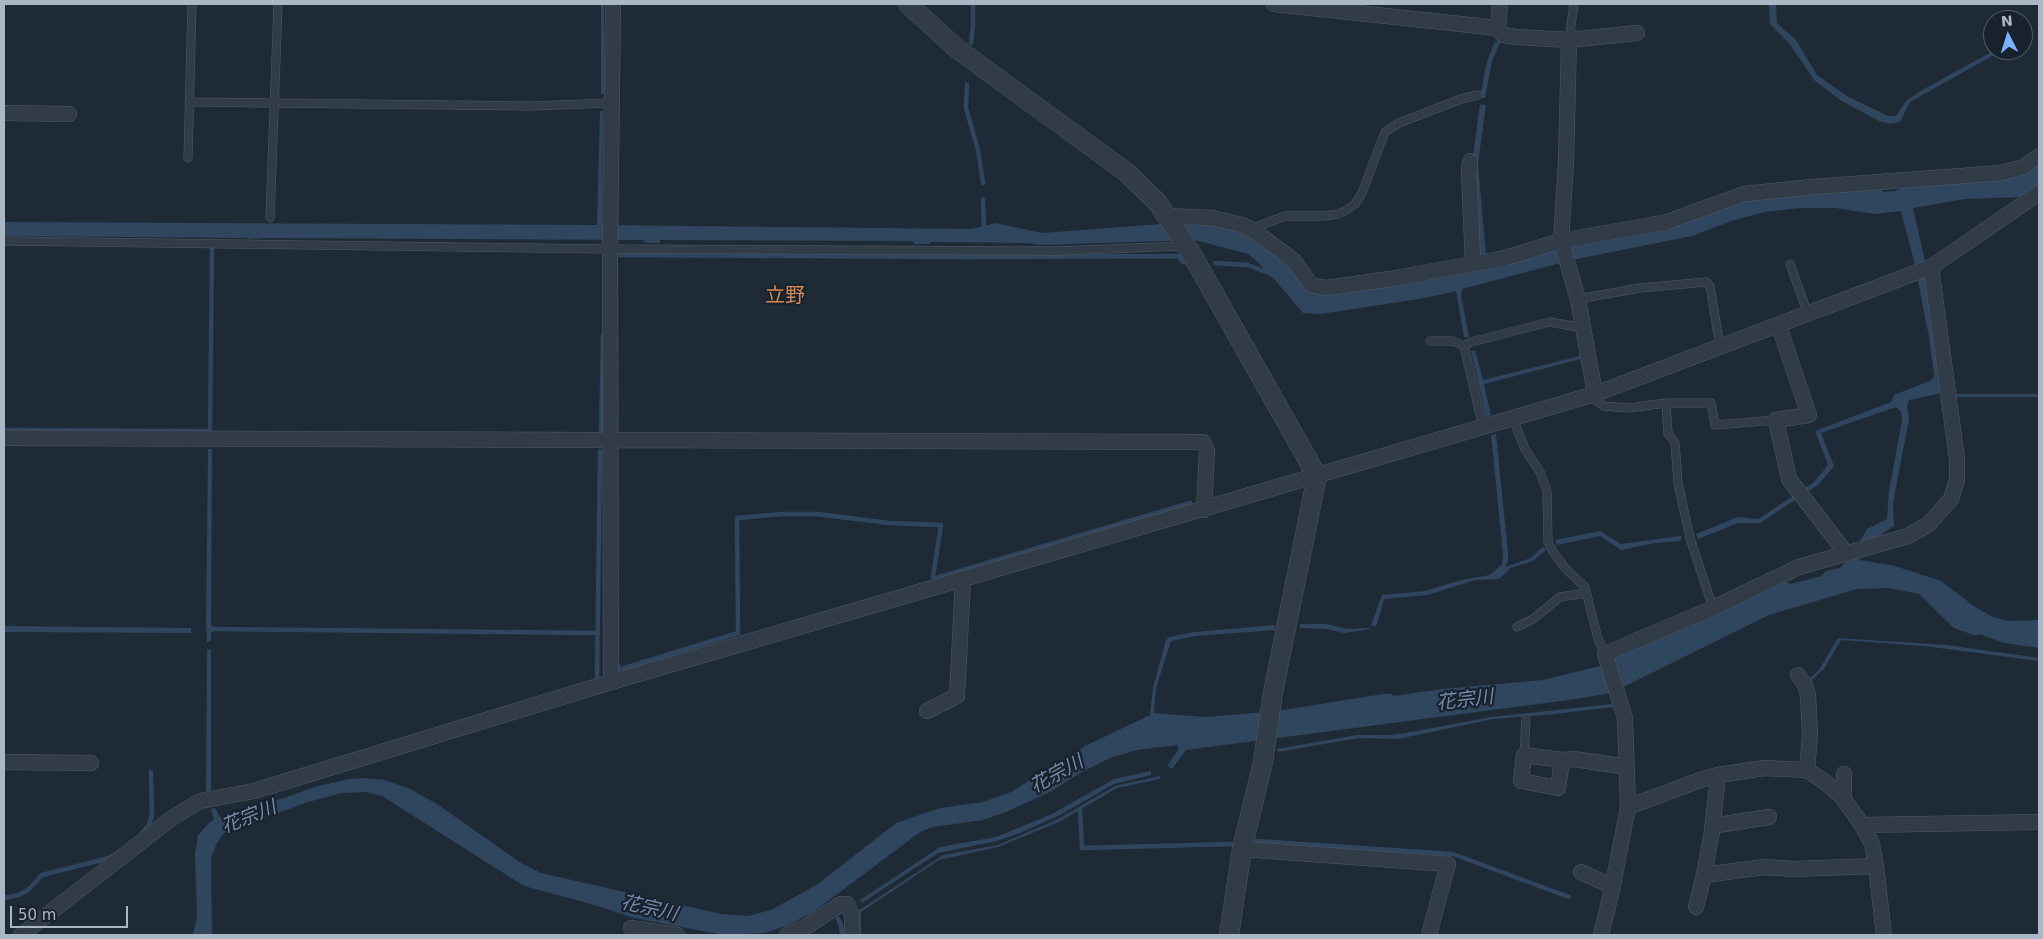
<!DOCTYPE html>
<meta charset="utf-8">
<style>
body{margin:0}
#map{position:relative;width:2043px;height:939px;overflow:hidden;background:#1f2a37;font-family:"DejaVu Sans",sans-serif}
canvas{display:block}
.frame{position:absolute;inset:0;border:5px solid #acb7c5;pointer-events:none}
.north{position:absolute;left:1983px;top:10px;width:50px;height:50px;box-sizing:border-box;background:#18212c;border:1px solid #535d69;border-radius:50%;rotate:355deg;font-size:14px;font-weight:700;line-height:20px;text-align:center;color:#acb7c5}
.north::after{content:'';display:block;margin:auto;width:18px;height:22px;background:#7bb0fb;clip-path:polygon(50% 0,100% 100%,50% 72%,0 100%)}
.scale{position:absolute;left:10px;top:906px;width:118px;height:22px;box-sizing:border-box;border:2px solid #acb7c5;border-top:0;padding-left:6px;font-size:15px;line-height:18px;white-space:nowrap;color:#acb7c5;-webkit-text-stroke:4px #18212c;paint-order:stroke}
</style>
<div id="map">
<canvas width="2043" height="939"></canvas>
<div class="frame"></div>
<div class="north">N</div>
<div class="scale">50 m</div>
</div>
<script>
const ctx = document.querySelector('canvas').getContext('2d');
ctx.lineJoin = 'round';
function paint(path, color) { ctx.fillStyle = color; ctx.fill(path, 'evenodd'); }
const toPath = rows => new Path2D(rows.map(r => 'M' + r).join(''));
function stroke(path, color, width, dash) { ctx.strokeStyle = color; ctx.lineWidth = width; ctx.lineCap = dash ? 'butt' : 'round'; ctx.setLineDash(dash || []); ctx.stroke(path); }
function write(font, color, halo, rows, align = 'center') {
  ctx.font = font + ' "DejaVu Sans","Noto Sans JP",sans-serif'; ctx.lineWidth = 4.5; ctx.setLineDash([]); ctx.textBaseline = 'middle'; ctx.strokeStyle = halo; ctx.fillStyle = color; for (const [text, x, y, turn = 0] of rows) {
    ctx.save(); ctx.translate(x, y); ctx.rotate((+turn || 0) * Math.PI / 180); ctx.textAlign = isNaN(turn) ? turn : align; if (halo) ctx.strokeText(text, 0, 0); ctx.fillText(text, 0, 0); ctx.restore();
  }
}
paint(toPath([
 [601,4,604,4,604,94,601,94],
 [1769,4,1776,4,1777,23,1796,40,1817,75,1847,96,1888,116,1896,116,1907,100,1924,89,1995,50,2003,50,1910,102,1900,122,1890,124,1879,121,1840,100,1814,80,1789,43,1770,24],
 [1495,41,1500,43,1492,61,1485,98,1480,98,1487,61],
 [1480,104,1486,105,1478,164,1487,267,1745,199,1880,189,1884,192,1895,191,1906,185,2039,163,2039,185,2021,197,1965,199,1913,208,1925,261,1941,375,1954,394,2039,394,2039,397,1959,397,1942,393,1909,400,1907,406,1909,419,1893,503,1894,526,1871,541,1859,560,1895,566,1941,581,1975,607,1993,617,2009,621,2039,620,2039,648,2004,643,1979,634,1976,636,1954,628,1919,594,1888,588,1857,589,1769,615,1611,693,1576,699,1186,750,1172,769,1167,766,1178,750,1178,745,1137,750,1110,758,1080,773,1050,792,1006,812,983,820,933,827,920,832,812,913,786,926,764,933,724,935,634,918,591,904,524,886,382,796,365,792,342,793,308,802,224,833,217,843,211,858,212,935,193,935,197,917,195,854,198,835,210,822,214,820,211,809,215,808,220,817,255,808,318,786,349,779,363,778,385,780,410,789,437,804,521,863,541,873,721,914,748,916,771,910,818,884,896,823,940,808,983,802,1011,792,1085,746,1150,715,1153,688,1166,640,1169,637,1194,632,1275,625,1275,630,1196,636,1171,641,1156,688,1154,713,1205,717,1277,711,1383,694,1392,694,1393,696,1442,689,1543,680,1600,666,1615,656,1675,632,1784,581,1791,584,1821,576,1826,571,1840,568,1842,565,1850,559,1867,529,1887,519,1889,491,1902,420,1901,412,1896,407,1821,433,1834,466,1818,485,1760,523,1738,523,1698,539,1696,534,1738,517,1758,519,1795,495,1814,482,1828,465,1815,431,1891,402,1894,395,1932,380,1934,375,1929,337,1914,261,1901,211,1875,214,1835,208,1800,208,1765,212,1734,220,1692,236,1572,260,1462,289,1461,295,1469,337,1464,337,1456,291,1425,298,1321,314,1303,313,1274,279,1262,270,1263,267,1248,254,1195,240,1042,245,1027,243,930,242,929,244,914,244,913,241,661,240,659,243,646,243,643,240,265,238,248,239,247,238,4,236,4,222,597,225,600,111,603,111,602,225,972,229,995,223,1042,233,1161,224,1182,223,1222,226,1243,231,1288,262,1306,288,1480,268,1472,164],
 [1475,350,1483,380,1580,356,1581,359,1484,384,1491,415,1486,417,1471,351],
 [1496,434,1508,553,1508,561,1505,567,1531,558,1543,547,1546,550,1533,561,1510,568,1499,579,1475,580,1428,595,1384,599,1378,621,1375,627,1371,625,1382,595,1425,591,1461,580,1490,575,1502,564,1503,554,1491,435],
 [208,449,212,449,211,625,213,626,213,632,211,632,211,641,207,642,206,626],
 [1600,531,1621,544,1681,536,1681,541,1655,543,1621,550,1600,536,1557,545,1555,540],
 [1326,624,1347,629,1368,628,1371,629,1344,633,1327,629,1300,628,1300,624],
 [4,626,191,628,191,633,4,632],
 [1838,638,1947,645,2039,658,2039,661,1924,646,1841,640,1824,669,1812,680,1810,678,1819,670],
 [207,649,211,650,211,791,206,792],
 [1612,704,1613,707,1556,714,1493,719,1398,739,1359,738,1278,752,1277,749,1357,735,1389,735,1406,733,1491,717],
 [1151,771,1151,775,1114,784,1060,815,1020,833,997,841,938,853,862,903,860,900,940,847,996,837,1052,814,1114,779],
 [1160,776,1160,779,1117,788,1059,822,998,847,939,860,861,912,861,935,858,935,858,911,943,855,998,845,1058,819,1115,786]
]), '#30455e');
stroke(toPath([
 [971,43,973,27,973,4],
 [967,85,966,108,978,150,983,183],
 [983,199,984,230],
 [618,255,968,257,1178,256,1183,262],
 [1215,263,1248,265,1269,273],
 [4,430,210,431,212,247],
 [601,436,603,335],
 [210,629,598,633],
 [618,665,618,670,738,633,737,518,782,514,817,514,889,523,941,525,933,577,936,578,1190,503],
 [597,679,600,451],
 [1080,809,1082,848,1233,844],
 [142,833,149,825,152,815,151,772],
 [1256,841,1453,854,1569,897],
 [4,898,19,895,28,890,42,875,109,858,112,856],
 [838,919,841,925,842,935]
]), '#30455e', 4.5);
const service = toPath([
 [1569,40,1574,4],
 [189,102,532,106,611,103],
 [188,158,192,4],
 [270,218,278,4],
 [1254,231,1259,226,1285,216,1324,216,1338,214,1347,210,1355,204,1362,193,1385,132,1399,123,1461,99,1478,95],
 [4,241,610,249,1056,251,1184,246],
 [1790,264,1808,314],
 [1578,299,1640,288,1706,282,1710,286,1720,347],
 [1430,341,1453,341,1464,346],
 [1595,394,1598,402,1604,406,1628,408,1666,403,1711,403,1715,425,1776,420],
 [1666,403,1668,433,1675,443,1678,483,1690,538,1713,608],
 [1513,419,1525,449,1540,472,1547,491,1548,542,1553,552,1566,569,1585,587,1598,639,1605,654],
 [1483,427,1464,346,1471,342,1550,322,1583,328],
 [1517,627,1533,619,1560,597,1586,593],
 [1524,755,1526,719]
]);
const minor = toPath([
 [1274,4,1498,28,1503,35,1516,37,1569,40,1566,162,1561,241,1578,299,1595,394],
 [1498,28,1500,4],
 [1569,40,1637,33],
 [4,113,69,114],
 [1470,161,1469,173,1473,264],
 [1168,216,1212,218,1242,225,1254,231,1294,261,1311,285,1326,288,1390,279,1505,258,1561,241,1667,222,1744,194,1812,187,2001,173,2024,167,2039,156],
 [1779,326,1809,415,1776,420,1789,479,1846,553],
 [4,438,1203,442,1207,450,1204,510],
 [1798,675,1805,685,1808,695,1810,735,1807,770],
 [611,682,610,249,613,4],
 [927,711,957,696,963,580],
 [1562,760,1558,788,1521,781,1524,755,1562,760,1574,759,1627,767],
 [4,762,91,763],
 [1844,774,1844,800],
 [1628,807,1703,779,1718,775,1764,768,1807,770,1825,782,1842,797,1862,825,1872,844,1876,866,1884,935],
 [1862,825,2039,822],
 [1712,826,1769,817],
 [1242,849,1448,864,1429,935],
 [1581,872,1613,887],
 [1704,875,1764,867,1795,869,1876,866],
 [1696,907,1704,875,1712,831,1718,775],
 [631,928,677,935],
 [21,935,172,818,200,801,254,791,611,682,1595,394,1931,267,2039,193],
 [787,935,809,925,841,904,847,904,852,915,852,935],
 [1601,935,1612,890,1628,807,1625,718,1605,654,1713,608,1799,567,1908,536,1929,524,1951,499,1957,480,1957,459,1931,267]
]);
const tertiary = toPath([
 [908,4,956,48,1126,172,1158,203,1191,253,1317,476,1273,692,1263,762,1242,849,1229,935]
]);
stroke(service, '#505a66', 9);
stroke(minor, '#505a66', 16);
stroke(tertiary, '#505a66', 20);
stroke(service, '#323c48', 8);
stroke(minor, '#323c48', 15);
stroke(tertiary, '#323c48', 19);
write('italic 19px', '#748eaf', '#18212c', [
 ["花宗川",1465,701,-7],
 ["花宗川",1057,775,-29],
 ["花宗川",249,818,-22],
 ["花宗川",649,909,13]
]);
write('20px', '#d68a56', '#18212c', [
 ["立野",785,297]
]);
</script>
